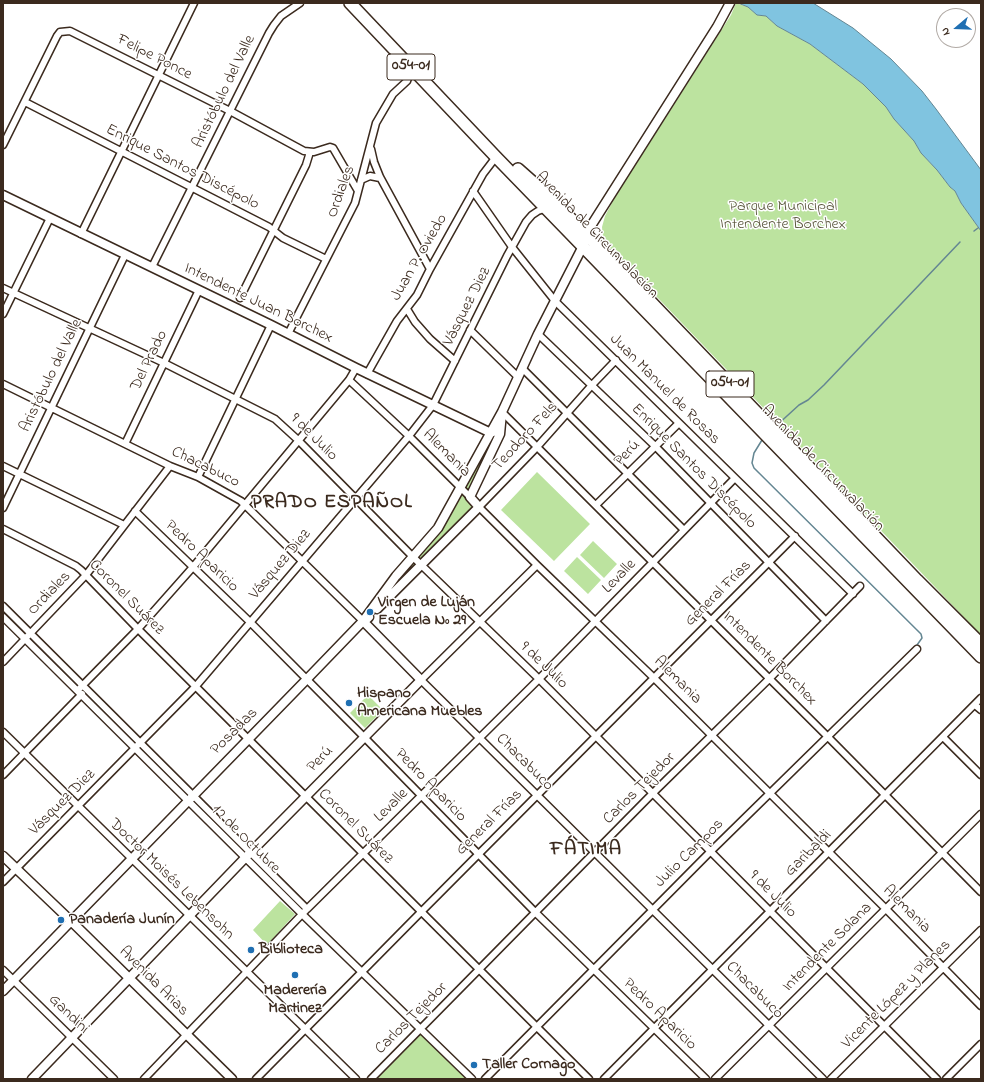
<!DOCTYPE html>
<meta charset="utf-8">
<style>
body{margin:0}
#map{position:relative;width:984px;height:1082px;overflow:hidden;background:#fff;font-family:"Indie Flower",sans-serif}
canvas{display:block}
.frame{position:absolute;inset:0;border:4px solid #3b2a1e;pointer-events:none}
.north{position:absolute;left:936px;top:8px;width:40px;height:40px;box-sizing:border-box;background:#fff;border:1px solid #b1aaa5;border-radius:50%;rotate:251deg;font-size:11px;font-weight:700;line-height:16px;text-align:center;color:#3b2a1e}
.north::after{content:'';display:block;margin:auto;width:14px;height:18px;background:#1f6fb2;clip-path:polygon(50% 0,100% 100%,50% 72%,0 100%)}
</style>
<div id="map">
<canvas width="984" height="1082"></canvas>
<div class="frame"></div>
<div class="north">N</div>
</div>
<script>
const ctx = document.querySelector('canvas').getContext('2d');
ctx.lineJoin = 'round';
function paint(path, color) { ctx.fillStyle = color; ctx.fill(path, 'evenodd'); }
const toPath = rows => new Path2D(rows.map(r => 'M' + r).join(''));
function stroke(path, color, width, dash) { ctx.strokeStyle = color; ctx.lineWidth = width; ctx.lineCap = dash ? 'butt' : 'round'; ctx.setLineDash(dash || []); ctx.stroke(path); }
function write(font, color, halo, rows, align = 'center') {
  ctx.font = font + ' "Indie Flower",sans-serif'; ctx.lineWidth = 3; ctx.setLineDash([]); ctx.textBaseline = 'middle'; ctx.strokeStyle = halo; ctx.fillStyle = color; for (const [text, x, y, turn = 0] of rows) {
    ctx.save(); ctx.translate(x, y); ctx.rotate((+turn || 0) * Math.PI / 180); ctx.textAlign = isNaN(turn) ? turn : align; if (halo) ctx.strokeText(text, 0, 0); ctx.fillText(text, 0, 0); ctx.restore();
  }
}
paint(toPath([
 [736,3,748,7,757,15,766,16,777,26,810,44,863,84,886,107,894,119,914,141,921,153,937,170,950,187,955,191,961,203,981,231,981,635,610,248,603,238,602,227,605,216,614,199,731,15],
 [501,429,470,497,479,507,374,612,396,576,438,528,491,433],
 [537,472,590,524,554,561,501,510],
 [593,541,617,564,604,578,580,555],
 [577,557,601,580,588,594,564,571],
 [368,695,383,710,365,728,350,713],
 [280,901,295,914,267,945,253,930],
 [422,1033,468,1079,377,1079]
]), '#bce39f');
const water = toPath([
 [738,3,813,3,853,28,891,59,922,91,936,109,981,170,981,231,961,203,955,191,950,187,937,170,921,153,914,141,894,119,886,107,863,84,810,44,777,26,766,16,757,15,748,7,738,3]
]);
paint(water, '#80c4e0');
stroke(water, '#648692', 1);
stroke(toPath([
 [974,231,978,228],
 [776,426,799,405,808,400,824,385,960,242],
 [762,440,754,453,752,463,754,468,921,634,922,638,917,645]
]), '#648692', 1.5);
const street = toPath([
 [25,102,269,227,283,238,326,259],
 [3,145,57,36,60,32,70,31,230,111,304,151,314,152,330,147,333,148,358,191],
 [371,149,374,162,380,177,430,269],
 [361,180,370,176,380,178],
 [473,191,512,247,555,301,853,594],
 [81,234,194,3],
 [152,267,269,33,274,25,281,16,300,3],
 [3,288,164,363,275,419,298,440,413,557,539,679,937,1079],
 [240,298,306,165,310,152],
 [407,309,415,322,430,339,455,361],
 [3,314,50,218],
 [470,330,518,377],
 [288,334,355,203,376,123,393,94,407,81,409,75,410,66],
 [538,334,655,446,826,621],
 [616,360,592,385,537,447,479,507,537,565,654,678,886,909,981,1006],
 [522,368,684,530],
 [367,374,397,321,417,295,430,269,483,174,496,157],
 [349,380,409,436,470,497],
 [3,384,170,466,198,477,241,501,364,622],
 [502,412,827,736,981,892],
 [125,444,199,290],
 [3,466,124,525],
 [198,477,271,325],
 [596,505,679,423],
 [3,508,125,255],
 [135,511,250,622,364,737,535,912,706,1079],
 [3,529,76,566,81,570,138,629,589,1079],
 [537,565,421,680,823,1079],
 [3,606,307,909],
 [3,617,302,914,472,1079],
 [3,662,86,575,170,466],
 [80,688,138,629,193,567,349,380,356,368],
 [975,705,981,710],
 [3,732,356,1079],
 [943,737,981,775],
 [3,775,82,694],
 [3,882,196,686,409,436,433,405,507,256,526,222,532,215,538,211,547,208],
 [3,970,114,1079],
 [144,1079,307,909,539,679,735,478],
 [256,1079,421,912,795,536],
 [371,1079,653,793,770,678,860,586],
 [485,1079,710,852,917,649],
 [604,1079,981,698],
 [715,1079,981,814],
 [831,1079,981,930],
 [946,1079,981,1044]
]);
const secondary = toPath([
 [3,195,271,325,356,368,491,433,495,431],
 [377,609,479,507,470,497,500,434,502,413],
 [3,856,71,921,232,1079],
 [3,991,307,679,363,621,396,576,438,528,502,412,538,334,583,246,589,229,717,27,730,3],
 [32,1079,245,858,421,680,364,622,369,617]
]);
const highway = toPath([
 [350,3,496,157,981,657],
 [518,169,544,192,587,235,917,580,981,644]
]);
stroke(street, '#3b2a1e', 9);
stroke(secondary, '#3b2a1e', 11);
stroke(highway, '#3b2a1e', 14);
stroke(street, '#fff', 6);
stroke(secondary, '#fff', 8);
stroke(highway, '#fff', 11);
for (const [x, y, r, color] of [
 [370,612,4,"#1f6fb2"],
 [349,703,4,"#1f6fb2"],
 [61,920,4,"#1f6fb2"],
 [251,950,4,"#1f6fb2"],
 [295,975,4,"#1f6fb2"],
 [474,1065,4,"#1f6fb2"]
]) { const dot = new Path2D(); dot.arc(x, y, r, 0, 2 * Math.PI); ctx.fillStyle = color; ctx.fill(dot); stroke(dot, '#fff', 1.5); }
for (const [x, y, w] of [
 [411,67,48],
 [730,384,48]
]) { const box = new Path2D(); box.roundRect(x - w / 2, y - 13, w, 26, 3); ctx.fillStyle = '#fff'; ctx.fill(box); stroke(box, '#3b2a1e', 1); }
write('bold 15px', '#3b2a1e', null, [
 ["054-01",411,67],
 ["054-01",730,384]
]);
write('16px', '#3b2a1e', '#fff', [
 ["Felipe Ponce",154,58,27],
 ["Aristóbulo del Valle",225,92,-64],
 ["Enrique Santos Discépolo",182,168,27],
 ["Ordiales",342,192,-70],
 ["Avenida de Circunvalación",596,236,46],
 ["Juan P. Oviedo",420,258,-60],
 ["Intendente Juan Borchex",258,304,26],
 ["Vásquez Diez",468,307,-63],
 ["Del Prado",150,361,-64],
 ["Aristóbulo del Valle",52,376,-64],
 ["Juan Manuel de Rosas",664,390,45],
 ["Teodoro Fels",526,437,-47],
 ["9 de Julio",313,438,45],
 ["Alemania",446,454,45],
 ["Perú",628,454,-45],
 ["Enrique Santos Discépolo",693,467,45],
 ["Chacabuco",205,468,26],
 ["Avenida de Circunvalación",822,469,46],
 ["Pedro Aparicio",201,557,44],
 ["Vásquez Diez",281,565,-50],
 ["Levalle",620,577,-46],
 ["Ordiales",50,594,-46],
 ["General Frías",719,594,-45],
 ["Coronel Suárez",126,598,45],
 ["Intendente Borchex",769,659,45],
 ["9 de Julio",543,666,44],
 ["Alemania",677,681,45],
 ["Posadas",235,732,-45],
 ["Perú",321,760,-45],
 ["Chacabuco",524,763,45],
 ["Pedro Aparicio",430,786,46],
 ["Carlos Tejedor",640,789,-45],
 ["Vásquez Diez",63,803,-45],
 ["Levalle",392,806,-45],
 ["General Frías",490,823,-45],
 ["Coronel Suárez",355,827,45],
 ["12 de Octubre",245,840,45],
 ["Julio Campos",690,854,-45],
 ["Garibaldi",809,854,-45],
 ["Doctor Moisés Lebensohn",171,880,44],
 ["9 de Julio",772,895,45],
 ["Alemania",906,910,45],
 ["Intendente Solana",828,948,-45],
 ["Avenida Arias",153,982,45],
 ["Chacabuco",754,991,45],
 ["Vicente López y Planes",897,995,-45],
 ["Gandini",68,1015,44],
 ["Pedro Aparicio",659,1015,44],
 ["Carlos Tejedor",412,1019,-45]
]);
write('16px', '#5b583e', '#fff', [
 ["Parque Municipal",783,207],
 ["Intendente Borchex",783,225]
]);
write('bold 16px', '#3b2a1e', '#fff', [
 ["Virgen de Luján",378,603],
 ["Escuela Nº 29",378,621],
 ["Hispano",357,694],
 ["Americana Muebles",357,712],
 ["Panadería Junín",69,920],
 ["Biblioteca",259,950],
 ["Maderería",295,991,"center"],
 ["Martinez",295,1009,"center"],
 ["Taller Cornago",482,1065]
], 'left');
ctx.letterSpacing = '1px';
write('bold 20px', '#3b2a1e', '#fff', [
 ["PRADO ESPAÑOL",332,504],
 ["FÁTIMA",586,851]
]);
ctx.letterSpacing = '0px';
</script>
